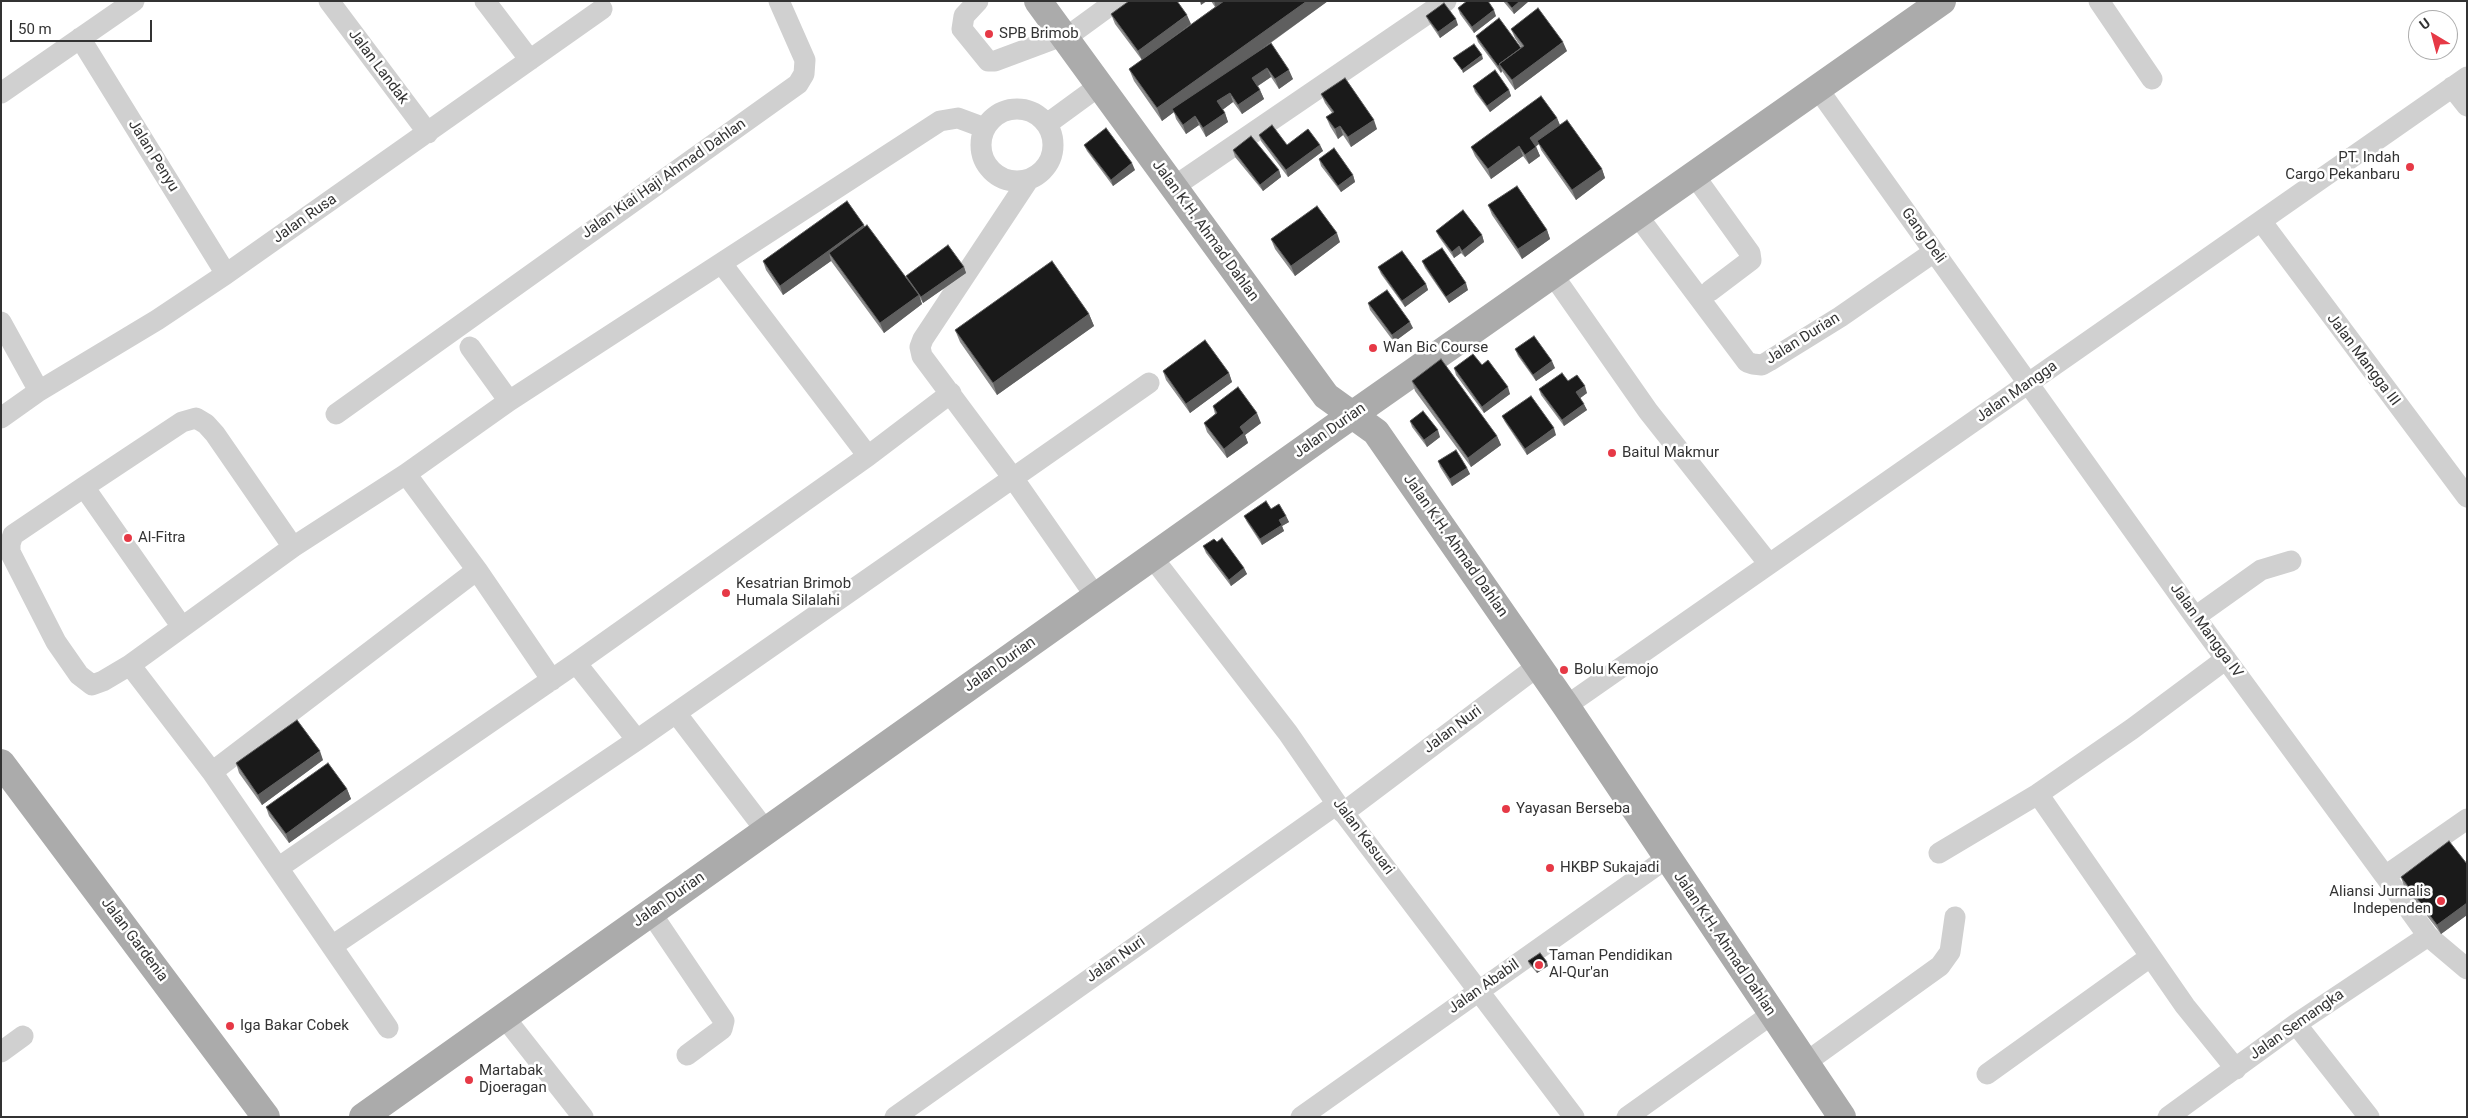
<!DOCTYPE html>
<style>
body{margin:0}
#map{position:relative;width:2468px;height:1118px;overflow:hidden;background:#fff;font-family:Roboto,sans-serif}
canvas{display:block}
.frame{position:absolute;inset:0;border:2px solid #333;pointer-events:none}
.north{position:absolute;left:2408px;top:10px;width:50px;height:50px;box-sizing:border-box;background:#fff;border:1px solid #adadad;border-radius:50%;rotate:323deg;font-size:14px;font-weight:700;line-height:20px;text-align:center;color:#333}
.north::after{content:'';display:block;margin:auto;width:18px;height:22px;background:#e63946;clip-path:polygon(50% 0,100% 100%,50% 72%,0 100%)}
.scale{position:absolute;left:10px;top:20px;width:142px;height:22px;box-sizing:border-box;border:2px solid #333;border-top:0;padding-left:6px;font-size:15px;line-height:18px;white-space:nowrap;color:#333;-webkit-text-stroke:4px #fff;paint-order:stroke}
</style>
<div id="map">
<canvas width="2468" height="1118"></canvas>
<div class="frame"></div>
<div class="north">U</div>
<div class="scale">50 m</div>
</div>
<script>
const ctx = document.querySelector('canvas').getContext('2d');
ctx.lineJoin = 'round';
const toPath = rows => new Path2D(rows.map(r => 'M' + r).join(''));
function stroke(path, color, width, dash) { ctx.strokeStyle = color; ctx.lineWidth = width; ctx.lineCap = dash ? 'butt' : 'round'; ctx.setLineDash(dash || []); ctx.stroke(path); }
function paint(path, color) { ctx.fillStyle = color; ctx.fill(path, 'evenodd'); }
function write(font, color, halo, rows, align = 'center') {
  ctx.font = font + ' Roboto,sans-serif'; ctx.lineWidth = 5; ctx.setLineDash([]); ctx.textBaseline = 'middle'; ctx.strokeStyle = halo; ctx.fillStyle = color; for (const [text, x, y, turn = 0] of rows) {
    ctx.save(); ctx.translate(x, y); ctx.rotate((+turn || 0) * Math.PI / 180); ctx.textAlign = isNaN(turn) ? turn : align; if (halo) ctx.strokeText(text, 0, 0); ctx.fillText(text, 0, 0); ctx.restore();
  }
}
stroke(toPath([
 [329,1,428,133],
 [485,1,530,60],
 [978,1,964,16,962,29,988,61,995,61,1062,36],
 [2099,1,2152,79],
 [80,38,226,274],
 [1064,39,1116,1],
 [2452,87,2467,106],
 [1818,89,2195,617,2385,876],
 [1,93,134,1],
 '981 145a36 36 0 1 1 72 0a36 36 0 1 1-72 0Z',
 [1047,124,1099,86],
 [1694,175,1750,253,1751,260,1710,291],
 [1029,179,923,339,920,347,922,356,1013,478,1149,383],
 [1172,188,1446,1],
 [1637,215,1747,362,1753,364,1762,365,1769,361,1840,317,1934,252],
 [2261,221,2467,497],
 [722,264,868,456],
 [1553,275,1648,411,1769,564],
 [1,322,39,391],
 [470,347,509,401],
 [336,414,798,84,804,74,805,60,779,1],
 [1,418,39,391,157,320,226,274,602,9],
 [406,474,477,570,552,680],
 [84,487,182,627],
 [293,547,215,434,206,424,196,418,182,422,84,487,13,535,10,544,10,552,56,642,79,675,92,685,103,681,130,665,293,547,406,474,509,401,940,121,958,118,985,128],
 [1152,557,1288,733,1337,804,1574,1117],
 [2195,617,2261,570,2291,561],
 [576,663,637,740],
 [130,665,212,772,388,1028],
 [1566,706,2467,77],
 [676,713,766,831],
 [212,772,477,570],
 [2038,794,2185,1006,2236,1069],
 [1343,813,1538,666],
 [1939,853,2038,794,2132,729,2226,659],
 [278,868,576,663,868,456,951,393],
 [651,913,724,1021,722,1029,687,1055],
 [2428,936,2467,969],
 [332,946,637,740,1013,478,1096,597],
 [505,1018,583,1117],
 [2296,1024,2369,1117],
 [1,1052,23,1036],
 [1805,1063,1940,966,1950,952,1955,917],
 [1987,1074,2150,957],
 [895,1117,1337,804],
 [1301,1117,1667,858],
 [1627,1117,1772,1014],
 [2168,1117,2296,1024,2428,936,2385,876,2467,819]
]), '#d0d0d0', 21);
stroke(toPath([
 [1038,1,1326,396,1376,432,1566,706,1842,1117],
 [1,763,266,1117],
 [363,1117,1328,432,1942,1]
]), '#ababab', 28);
paint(toPath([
 [1211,1,1328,1,1261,50,1293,79,1279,89,1271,77,1258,86,1260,90,1264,99,1242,114,1233,102,1222,110,1225,113,1228,122,1206,137,1199,125,1186,134,1176,119,1174,112,1162,121,1134,81,1129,69,1142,60,1115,24,1111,14,1191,24,1156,50,1215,7],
 [1503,1,1529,1,1514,14],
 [1458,8,1496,16,1474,33,1460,14],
 [1426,16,1458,25,1440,38,1429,22],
 [1511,29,1567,51,1515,90,1502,71,1501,73,1478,42,1476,36,1521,48,1521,47,1515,38],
 [1473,86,1509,90,1511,96,1490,112,1475,92],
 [1321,94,1377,129,1351,147,1343,135,1338,139,1330,126,1326,117,1332,113,1325,103],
 [1557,118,1560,125,1602,169,1605,178,1576,200,1541,150,1539,144,1536,146,1540,156,1529,164,1523,156,1491,179,1475,156,1471,147],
 [1259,135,1287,145,1320,145,1323,151,1288,177,1261,141],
 [1084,145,1135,170,1113,186,1087,151],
 [1233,150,1279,170,1281,177,1263,191,1235,157],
 [1319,159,1353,175,1355,182,1341,192,1321,166],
 [1488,205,1547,230,1550,239,1522,259,1492,215],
 [865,227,907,280,906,276,964,267,966,273,923,303,920,298,922,304,884,333,831,261,783,295,766,270,763,261],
 [1436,231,1482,235,1484,242,1465,257,1461,253,1454,258,1439,237],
 [1271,239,1340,242,1295,276,1275,249],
 [1422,261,1468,290,1449,303,1425,268],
 [1378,267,1426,284,1428,290,1405,307,1381,274],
 [1368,303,1413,328,1394,342,1370,310],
 [1089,314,1094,326,997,395,960,342,955,330],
 [1515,349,1555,368,1536,381,1518,356],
 [1482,365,1510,394,1484,413,1456,375,1454,368],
 [1163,371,1229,373,1232,382,1190,413,1166,380],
 [1412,381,1497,436,1501,445,1471,467,1415,391],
 [1568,381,1587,393,1580,398,1587,410,1564,426,1541,395,1539,389],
 [1213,406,1261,423,1245,435,1248,443,1227,458,1207,432,1204,423,1215,414],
 [1502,416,1556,435,1527,455,1505,422],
 [1410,421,1440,437,1427,447,1412,427],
 [1438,461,1467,468,1470,474,1452,486,1440,467],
 [1271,509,1286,516,1289,522,1282,526,1284,531,1262,545,1247,522,1244,516],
 [1217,542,1244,568,1247,574,1231,586,1206,553,1203,546],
 [323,760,262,805,239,773,236,763],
 [347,789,351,799,289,843,269,816,266,807],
 [2467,864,2467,915,2441,934,2404,886,2401,877],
 [1528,961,1548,966,1537,973,1529,964]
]), '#8c8c8c');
paint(toPath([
 [1200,1,1207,1,1201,5],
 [1214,1,1226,1,1216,8],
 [1307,1,1328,1,1174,112,1172,109,1174,112,1162,121,1157,108],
 [1520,1,1529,1,1514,14,1512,8],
 [1494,10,1496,16,1474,33,1472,27],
 [1187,15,1191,24,1142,60,1138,51],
 [1456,19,1458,25,1440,38,1438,32],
 [1563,42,1567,51,1515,90,1512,80],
 [1482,55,1483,59,1463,73,1462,70],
 [1500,65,1502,71,1501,73,1498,66],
 [1267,68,1271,77,1256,87,1252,78],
 [1289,70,1293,79,1279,89,1275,79],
 [1260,90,1264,99,1242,114,1238,105],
 [1509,90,1511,96,1490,112,1487,106],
 [1230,93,1233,102,1221,111,1217,101],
 [1225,113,1228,122,1206,137,1203,128],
 [1195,116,1199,125,1186,134,1183,125],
 [1557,118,1561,128,1537,141,1539,144,1534,148,1530,138],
 [1374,120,1377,129,1351,147,1348,137],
 [1340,126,1343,135,1338,139,1335,129],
 [1320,145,1323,151,1288,177,1286,170],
 [1519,146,1523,156,1491,179,1488,169],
 [1536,147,1540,156,1529,164,1525,155],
 [1132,163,1135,170,1113,186,1111,180],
 [1602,169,1605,178,1576,200,1572,190],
 [1279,170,1281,177,1263,191,1260,185],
 [1353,175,1355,182,1341,192,1338,186],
 [864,225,868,235,829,253,831,261,783,295,780,286],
 [1547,230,1550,239,1522,259,1518,249],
 [1337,233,1340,242,1295,276,1291,266],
 [1482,235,1484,242,1465,257,1462,251],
 [1459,246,1461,253,1454,258,1452,252],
 [964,267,966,273,923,303,921,297],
 [1466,283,1468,290,1449,303,1446,297],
 [1426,284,1428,290,1405,307,1402,301],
 [919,295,922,304,884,333,880,323],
 [1089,314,1094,326,997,395,993,383],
 [1410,322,1413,328,1394,342,1392,335],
 [1552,361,1555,368,1536,381,1533,375],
 [1229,373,1232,382,1190,413,1186,404],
 [1585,386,1587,393,1579,399,1576,392],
 [1508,387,1510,394,1484,413,1482,407],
 [1584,404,1587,410,1564,426,1562,420],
 [1257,413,1261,423,1245,435,1248,443,1227,458,1224,449,1240,427],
 [1554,428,1556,435,1527,455,1525,449],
 [1438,430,1440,437,1427,447,1424,440],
 [1497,436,1501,445,1471,467,1468,458],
 [1467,468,1470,474,1452,486,1450,479],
 [1286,516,1289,522,1282,526,1284,531,1262,545,1260,539,1279,520],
 [1244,568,1247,574,1231,586,1229,580],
 [320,751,323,760,262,805,258,795],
 [347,789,351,799,289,843,286,834],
 [2467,903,2467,915,2441,934,2437,925],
 [1547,962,1548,966,1537,973,1536,970]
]), '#5f5f5f');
const building = toPath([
 [1129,1,1177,1,1187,15,1138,51,1111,14,1129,1],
 [1224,1,1307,1,1157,108,1129,69,1224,1],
 [1467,1,1488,1,1494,10,1472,27,1458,8,1467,1],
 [1506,1,1520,1,1512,8,1506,1],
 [1444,3,1456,19,1438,32,1426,16,1444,3],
 [1538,8,1563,42,1512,80,1499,64,1524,46,1511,29,1538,8],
 [1499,18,1521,48,1499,64,1500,65,1498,66,1476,36,1499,18],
 [1271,43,1289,70,1275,79,1267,68,1252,78,1260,90,1238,105,1230,93,1217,101,1225,113,1203,128,1195,116,1183,125,1172,109,1271,43],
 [1474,44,1482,55,1462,70,1453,58,1474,44],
 [1495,70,1509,90,1487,106,1473,86,1495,70],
 [1345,78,1374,120,1348,137,1340,126,1335,129,1326,117,1334,112,1321,94,1345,78],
 [1541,96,1557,118,1530,138,1536,147,1525,155,1519,146,1488,169,1471,147,1541,96],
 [1567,120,1602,169,1572,190,1537,141,1567,120],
 [1272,125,1287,145,1308,129,1320,145,1286,170,1259,135,1272,125],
 [1106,128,1132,163,1111,180,1084,145,1106,128],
 [1251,136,1279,170,1260,185,1233,150,1251,136],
 [1334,148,1353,175,1338,186,1319,159,1334,148],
 [1517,186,1547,230,1518,249,1488,205,1517,186],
 [847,201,864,225,780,286,763,261,847,201],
 [1317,206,1337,233,1291,266,1271,239,1317,206],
 [1463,210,1482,235,1462,251,1459,246,1452,252,1436,231,1463,210],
 [867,225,919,295,880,323,829,253,867,225],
 [948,245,964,267,921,297,906,276,948,245],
 [1442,248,1466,283,1446,297,1422,261,1442,248],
 [1402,251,1426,284,1402,301,1378,267,1402,251],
 [1052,261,1089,314,993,383,955,330,1052,261],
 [1387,290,1410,322,1392,335,1368,303,1387,290],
 [1534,336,1552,361,1533,375,1515,349,1534,336],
 [1205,340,1229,373,1186,404,1163,371,1205,340],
 [1473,354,1482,365,1488,360,1508,387,1482,407,1454,368,1473,354],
 [1441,359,1497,436,1468,458,1412,381,1441,359],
 [1562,373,1568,381,1577,375,1585,386,1576,392,1584,404,1562,420,1539,389,1562,373],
 [1238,387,1257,413,1240,427,1244,433,1224,449,1204,423,1217,413,1213,406,1238,387],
 [1531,396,1554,428,1525,449,1502,416,1531,396],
 [1423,411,1438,430,1424,440,1410,421,1423,411],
 [1456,450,1467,468,1450,479,1438,461,1456,450],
 [1266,501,1271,509,1279,504,1286,516,1279,520,1282,525,1260,539,1244,516,1266,501],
 [1222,538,1244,568,1229,580,1203,546,1214,539,1217,542,1222,538],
 [297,720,320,751,258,795,236,763,297,720],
 [328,763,347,789,286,834,266,807,328,763],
 [2449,841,2467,864,2467,903,2437,925,2401,877,2449,841],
 [1540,953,1547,962,1536,970,1528,961,1540,953]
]);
paint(building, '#1a1a1a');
stroke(building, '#5f5f5f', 1);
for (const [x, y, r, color] of [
 [989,34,5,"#e63946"],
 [2410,167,5,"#e63946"],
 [1373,348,5,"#e63946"],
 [1612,453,5,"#e63946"],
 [128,538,5,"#e63946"],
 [726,593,5,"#e63946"],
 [1564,670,5,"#e63946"],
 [1506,809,5,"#e63946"],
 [1550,868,5,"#e63946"],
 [2441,901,5,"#e63946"],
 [1539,965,5,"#e63946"],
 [230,1026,5,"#e63946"],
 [469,1080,5,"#e63946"]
]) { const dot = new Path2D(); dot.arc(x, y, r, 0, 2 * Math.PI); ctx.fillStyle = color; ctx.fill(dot); stroke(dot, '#fff', 2); }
write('15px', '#333', '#fff', [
 ["SPB Brimob",999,34],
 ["PT. Indah",2400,158,"right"],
 ["Cargo Pekanbaru",2400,175,"right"],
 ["Wan Bic Course",1383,348],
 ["Baitul Makmur",1622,453],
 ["Al-Fitra",138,538],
 ["Kesatrian Brimob",736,584],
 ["Humala Silalahi",736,601],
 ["Bolu Kemojo",1574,670],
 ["Yayasan Berseba",1516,809],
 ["HKBP Sukajadi",1560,868],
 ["Aliansi Jurnalis",2431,892,"right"],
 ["Independen",2431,909,"right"],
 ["Taman Pendidikan",1549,956],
 ["Al-Qur'an",1549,973],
 ["Iga Bakar Cobek",240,1026],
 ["Martabak",479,1071],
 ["Djoeragan",479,1088]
], 'left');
write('15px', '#333', '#fff', [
 ["Jalan Landak",378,67,53],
 ["Jalan Penyu",153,156,58],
 ["Jalan Kiai Haji Ahmad Dahlan",664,179,-35],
 ["Jalan Rusa",305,219,-35],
 ["Jalan K.H. Ahmad Dahlan",1205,231,54],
 ["Gang Deli",1923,236,54],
 ["Jalan Durian",1803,339,-32],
 ["Jalan Mangga III",2363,360,53],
 ["Jalan Mangga",2017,392,-35],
 ["Jalan Durian",1330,431,-35],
 ["Jalan K.H. Ahmad Dahlan",1455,546,55],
 ["Jalan Mangga IV",2206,631,54],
 ["Jalan Durian",1000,665,-35],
 ["Jalan Nuri",1453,730,-37],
 ["Jalan Kasuari",1363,837,53],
 ["Jalan Durian",669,900,-35],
 ["Jalan Gardenia",134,940,53],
 ["Jalan K.H. Ahmad Dahlan",1724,944,56],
 ["Jalan Nuri",1116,960,-35],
 ["Jalan Ababil",1484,987,-35],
 ["Jalan Semangka",2297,1025,-35]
]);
</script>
